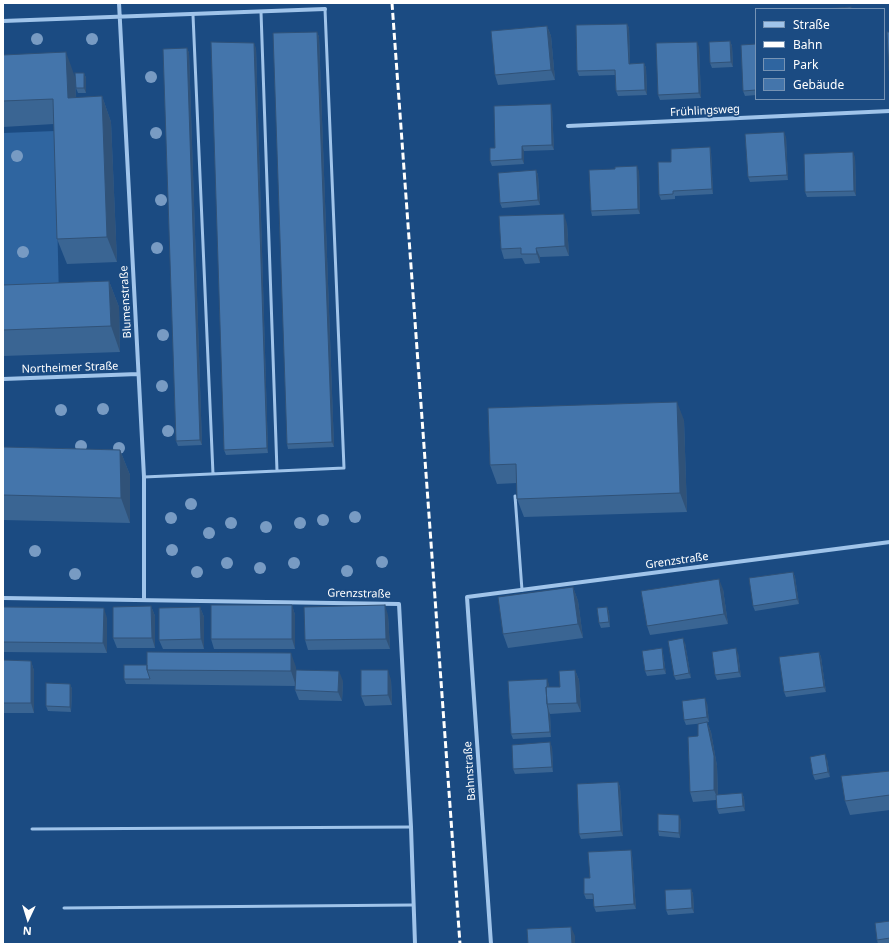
<!DOCTYPE html>
<meta charset="utf-8">
<style>
body{margin:0}
#map{position:relative;width:893px;height:947px;overflow:hidden;background:#1b4b82;font-family:"Noto Sans",sans-serif}
canvas{display:block}
.frame{position:absolute;inset:0;border:4px solid #fff;pointer-events:none}
.legend{position:absolute;left:755px;top:8px;width:130px;height:92px;box-sizing:border-box;background:#1b4b82;border:1px solid #7693b4;margin:0;padding:5px 7px;list-style:none;font-size:12px;color:#fff}
.legend li{display:flex;align-items:center;gap:8px;height:20px}
.legend b{width:20px;border:1px solid #7693b4}
.north{position:absolute;left:8px;top:899px;width:40px;height:40px;-webkit-text-stroke:3px #1b4b82;paint-order:stroke;rotate:184deg;font-size:11px;font-weight:700;line-height:16px;text-align:center;color:#fff}
.north::after{content:'';display:block;margin:auto;width:14px;height:18px;background:#fff;clip-path:polygon(50% 0,100% 100%,50% 72%,0 100%)}
</style>
<div id="map">
<canvas width="893" height="947"></canvas>
<div class="frame"></div>
<ul class="legend">
<li><b style="height:5px;background:#a0c4ea"></b>Straße</li>
<li><b style="height:5px;background:#fff"></b>Bahn</li>
<li><b style="height:11px;background:#2f65a0"></b>Park</li>
<li><b style="height:11px;background:#4475ab"></b>Gebäude</li>
</ul>
<div class="north">N</div>
</div>
<script>
const ctx = document.querySelector('canvas').getContext('2d');
ctx.lineJoin = 'round';
function paint(path, color) { ctx.fillStyle = color; ctx.fill(path, 'evenodd'); }
const toPath = rows => new Path2D(rows.map(r => 'M' + r).join(''));
function stroke(path, color, width, dash) { ctx.strokeStyle = color; ctx.lineWidth = width; ctx.lineCap = dash ? 'butt' : 'round'; ctx.setLineDash(dash || []); ctx.stroke(path); }
function write(font, color, halo, rows, align = 'center') {
  ctx.font = font + ' "Noto Sans",sans-serif'; ctx.lineWidth = 3.5; ctx.setLineDash([]); ctx.textBaseline = 'middle'; ctx.strokeStyle = halo; ctx.fillStyle = color; for (const [text, x, y, turn = 0] of rows) {
    ctx.save(); ctx.translate(x, y); ctx.rotate((+turn || 0) * Math.PI / 180); ctx.textAlign = isNaN(turn) ? turn : align; if (halo) ctx.strokeText(text, 0, 0); ctx.fillText(text, 0, 0); ctx.restore();
  }
}
paint(toPath([
 [55,131,59,298,3,301,3,133]
]), '#2f65a0');
stroke(toPath([
 [261,12,277,471],
 [193,15,213,474],
 [144,477,344,468,325,9],
 [515,496,522,590],
 [32,829,411,827],
 [64,908,413,905]
]), '#a0c4ea', 3);
stroke(toPath([
 [119,3,144,477,144,600],
 [3,21,325,9],
 [568,126,890,111],
 [3,379,138,374],
 [3,598,399,604,411,827,415,944],
 [491,944,467,597,890,542]
]), '#a0c4ea', 4);
stroke(toPath([
 [392,3,460,944]
]), '#fff', 3, [7, 3]);
ctx.fillStyle = '#789bc3';
for (const [x, y] of [
 [37,39],
 [92,39],
 [151,77],
 [156,133],
 [17,156],
 [161,200],
 [157,248],
 [23,252],
 [163,335],
 [162,386],
 [103,409],
 [61,410],
 [168,431],
 [81,446],
 [119,448],
 [191,504],
 [355,517],
 [171,518],
 [323,520],
 [231,523],
 [300,523],
 [266,527],
 [209,533],
 [172,550],
 [35,551],
 [382,562],
 [227,563],
 [294,563],
 [260,568],
 [347,571],
 [197,572],
 [75,574]
]) { ctx.beginPath(); ctx.arc(x, y, 6, 0, 2 * Math.PI); ctx.fill(); }
paint(toPath([
 [627,24,629,28,630,64,644,63,646,68,647,95,618,96,616,91,615,75,579,76,577,71],
 [547,26,551,36,555,80,498,85,495,75],
 [317,32,319,37,334,447,288,449,287,444],
 [730,41,732,46,733,67,712,68,710,63],
 [756,44,756,95,745,96,743,91],
 [699,47,701,98,660,100,658,95],
 [187,48,189,53,202,445,178,446,176,441],
 [256,48,268,453,226,455,224,450],
 [3,55,75,77,76,98,102,96,111,122,117,262,67,264,57,239,54,124,3,127],
 [84,73,86,78,86,93,78,93,76,88],
 [552,109,554,150,524,151,524,164,492,166,490,161,495,148],
 [786,137,788,180,750,182,748,177],
 [710,147,711,152,713,194,675,196,675,199,661,200,659,195,671,162],
 [855,157,856,196,807,197,805,192],
 [615,169,639,171,640,214,592,216,591,211],
 [536,170,538,175,540,205,502,208,500,203],
 [567,224,569,256,540,257,540,263,525,264,522,258,504,259,501,249],
 [109,281,119,307,120,352,3,356,3,285],
 [684,420,687,512,524,517,517,499,517,483,497,484,490,465],
 [3,447,120,450,130,475,130,523,3,520],
 [793,572,795,577,799,604,755,611,753,606],
 [573,587,578,601,583,638,508,648,503,634],
 [723,589,728,624,650,635,647,626],
 [292,605,295,615,295,649,214,649,211,639],
 [151,606,155,616,155,648,117,648,113,638],
 [3,607,107,618,107,653,3,652],
 [200,607,204,617,204,649,163,649,159,640],
 [607,607,609,612,610,627,601,628,599,623],
 [388,615,390,649,308,650,305,640],
 [685,643,691,678,676,680,674,676],
 [819,652,821,657,826,692,786,697,784,692],
 [663,653,666,674,647,676,645,671],
 [738,653,741,677,717,680,715,675],
 [3,660,31,661,34,671,34,713,3,713],
 [124,665,296,667,296,670,343,681,342,701,299,700,295,690,295,686,126,684,124,679],
 [575,670,579,680,581,712,550,714,551,737,513,739,511,734,549,684,549,687,560,687],
 [391,680,392,705,365,706,361,696],
 [70,684,72,689,71,712,48,711,46,706],
 [707,703,709,722,707,722,711,732,717,766,718,795,742,793,744,798,745,811,719,814,717,809,716,800,693,802,690,792,698,736,705,723,686,725,684,720],
 [552,747,553,772,515,774,513,769],
 [827,759,830,777,815,780,813,775],
 [890,771,890,810,850,815,845,801],
 [618,782,620,787,623,836,581,839,579,834],
 [681,820,680,838,659,836,658,831],
 [631,850,632,855,636,909,596,912,594,907,593,899,586,899,584,894,590,878],
 [691,889,693,894,694,913,668,915,666,910],
 [890,921,890,944,878,944,877,940]
]), '#3a6593');
paint(toPath([
 [627,24,629,28,630,69,629,64],
 [547,26,551,36,555,80,551,70],
 [317,32,319,37,334,447,332,442],
 [730,41,732,46,733,67,731,62],
 [697,42,699,47,701,98,699,93],
 [254,43,256,48,268,453,267,448],
 [187,48,189,53,202,445,200,440],
 [66,52,75,77,77,123,68,98],
 [644,63,646,68,647,95,645,90],
 [84,73,86,78,86,93,84,88],
 [102,96,111,122,117,262,107,237],
 [551,104,552,109,554,150,552,145],
 [784,132,786,137,788,180,787,175],
 [522,146,524,151,524,164,522,159],
 [710,147,711,152,713,194,712,189],
 [853,152,855,157,856,196,854,191],
 [637,166,639,171,640,214,638,209],
 [536,170,538,175,540,205,538,200],
 [564,214,567,224,569,256,565,246],
 [536,248,540,257,540,263,537,254],
 [109,281,119,307,120,352,111,326],
 [677,402,684,420,687,512,680,493],
 [120,450,130,475,130,523,121,498],
 [793,572,795,577,799,604,797,599],
 [719,579,723,589,728,624,724,614],
 [573,587,578,601,583,638,578,624],
 [292,605,295,615,295,649,292,639],
 [385,605,388,615,390,649,386,639],
 [151,606,155,616,155,648,152,638],
 [200,607,204,617,204,649,201,639],
 [607,607,609,612,610,627,609,622],
 [104,608,107,618,107,653,103,643],
 [683,638,685,643,691,678,689,673],
 [662,648,663,653,666,674,664,669],
 [736,648,738,653,741,677,739,672],
 [819,652,821,657,826,692,824,687],
 [291,653,296,667,296,686,291,671],
 [31,661,34,671,34,713,31,703],
 [388,670,391,680,392,705,388,695],
 [575,670,579,680,581,712,577,703],
 [339,671,343,681,342,701,338,692],
 [547,679,549,684,550,704,548,704],
 [70,684,72,689,71,712,70,707],
 [705,698,707,703,709,722,707,717],
 [548,709,550,714,551,737,550,732],
 [707,722,711,732,717,766,718,800,714,790],
 [550,742,552,747,553,772,552,767],
 [825,754,827,759,830,777,828,772],
 [618,782,620,787,623,836,621,831],
 [742,793,744,798,745,811,743,806],
 [679,815,681,820,680,838,679,833],
 [631,850,632,855,636,909,634,904],
 [691,889,693,894,694,913,692,908],
 [571,927,575,936,575,944,572,944]
]), '#305278');
const building = toPath([
 [851,7,851,9,824,9,851,7],
 [627,24,629,64,644,63,645,90,616,91,615,70,577,71,576,25,627,24],
 [547,26,551,70,495,75,491,31,547,26],
 [317,32,332,442,287,444,273,33,317,32],
 [887,32,890,32,890,71,889,71,887,32],
 [730,41,731,62,710,63,709,42,730,41],
 [211,42,254,43,267,448,224,450,211,42],
 [697,42,699,93,658,95,656,43,697,42],
 [756,44,756,90,743,91,741,45,756,44],
 [187,48,200,440,176,441,163,49,187,48],
 [66,52,68,98,102,96,107,237,57,239,53,99,3,101,3,55,66,52],
 [75,73,84,73,84,88,76,88,75,73],
 [551,104,552,145,522,146,522,159,490,161,490,148,495,148,494,106,551,104],
 [784,132,787,175,748,177,745,134,784,132],
 [710,147,712,189,673,191,673,194,659,195,658,162,671,162,671,149,710,147],
 [853,152,854,191,805,192,804,154,853,152],
 [637,166,638,209,591,211,589,170,615,169,615,167,637,166],
 [536,170,538,200,500,203,498,173,536,170],
 [564,214,565,246,536,248,537,254,521,254,521,248,501,249,499,216,564,214],
 [109,281,111,326,3,330,3,285,109,281],
 [677,402,680,493,517,499,516,464,490,465,488,408,677,402],
 [3,447,120,450,121,498,3,495,3,447],
 [793,572,797,599,753,606,749,578,793,572],
 [719,579,724,614,647,626,641,591,719,579],
 [573,587,578,624,503,634,498,597,573,587],
 [211,605,292,605,292,639,211,639,211,605],
 [385,605,386,639,305,640,304,607,385,605],
 [151,606,152,638,113,638,113,607,151,606],
 [3,607,104,608,103,643,3,642,3,607],
 [200,607,201,639,159,640,159,608,200,607],
 [607,607,609,622,599,623,597,608,607,607],
 [683,638,689,673,674,676,668,641,683,638],
 [662,648,664,669,645,671,642,651,662,648],
 [736,648,739,672,715,675,712,652,736,648],
 [147,652,291,653,291,671,147,670,147,652],
 [819,652,824,687,784,692,779,657,819,652],
 [3,660,31,661,31,703,3,703,3,660],
 [124,665,147,665,147,670,150,679,124,679,124,665],
 [296,670,339,671,338,692,295,690,296,670],
 [361,670,388,670,388,695,361,696,361,670],
 [575,670,577,703,547,704,546,687,560,687,559,671,575,670],
 [547,679,547,687,546,687,547,704,548,709,550,732,511,734,508,681,547,679],
 [46,683,70,684,70,707,46,706,46,683],
 [705,698,707,717,684,720,682,701,705,698],
 [707,722,714,756,714,790,690,792,688,737,698,736,698,724,707,722],
 [550,742,552,767,513,769,512,745,550,742],
 [825,754,828,772,813,775,810,757,825,754],
 [890,771,890,795,845,801,841,776,890,771],
 [618,782,621,831,579,834,577,784,618,782],
 [742,793,743,806,717,809,716,795,742,793],
 [658,814,679,815,679,833,658,831,658,814],
 [631,850,634,904,594,907,593,894,584,894,584,878,590,878,588,852,631,850],
 [691,889,692,908,666,910,665,890,691,889],
 [890,921,890,938,877,940,875,923,890,921],
 [571,927,572,944,528,944,527,929,571,927]
]);
paint(building, '#4475ab');
stroke(building, '#305278', 1);
write('11px', '#fff', '#1b4b82', [
 ["Frühlingsweg",705,111,-3],
 ["Blumenstraße",126,302,-93],
 ["Northeimer Straße",70,368,-2],
 ["Grenzstraße",677,561,-8],
 ["Grenzstraße",359,594,1],
 ["Bahnstraße",470,771,-94]
]);
</script>
